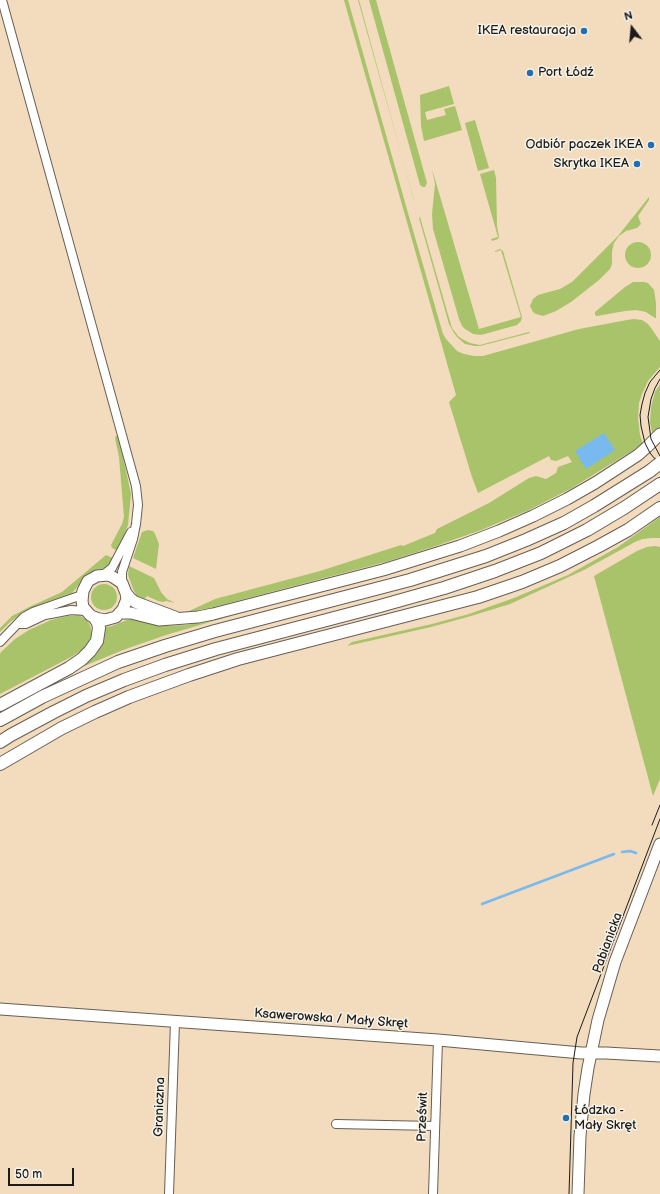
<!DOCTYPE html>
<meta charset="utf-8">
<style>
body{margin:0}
#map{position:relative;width:660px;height:1194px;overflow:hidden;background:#f3dbbd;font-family:"Balsamiq Sans",sans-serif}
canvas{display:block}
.north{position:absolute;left:612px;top:8px;width:40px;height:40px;-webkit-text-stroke:3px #f7f3e8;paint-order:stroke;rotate:344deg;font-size:11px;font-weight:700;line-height:16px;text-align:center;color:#1c1c1c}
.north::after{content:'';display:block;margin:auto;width:14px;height:18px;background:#1c1c1c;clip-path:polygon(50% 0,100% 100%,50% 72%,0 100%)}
.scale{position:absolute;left:8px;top:1168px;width:66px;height:18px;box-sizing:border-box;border:2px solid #1c1c1c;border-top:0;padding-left:5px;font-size:12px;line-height:14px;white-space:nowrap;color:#1c1c1c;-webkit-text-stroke:3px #f7f3e8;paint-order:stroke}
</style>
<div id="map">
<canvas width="660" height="1194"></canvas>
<div class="north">N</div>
<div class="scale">50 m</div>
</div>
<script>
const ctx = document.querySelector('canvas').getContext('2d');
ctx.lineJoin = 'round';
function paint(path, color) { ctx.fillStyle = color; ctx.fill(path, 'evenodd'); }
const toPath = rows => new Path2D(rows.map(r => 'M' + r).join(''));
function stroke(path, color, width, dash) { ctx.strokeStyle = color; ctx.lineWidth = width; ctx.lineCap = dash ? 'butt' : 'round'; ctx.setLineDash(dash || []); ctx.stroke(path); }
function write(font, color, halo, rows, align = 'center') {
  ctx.font = font + ' "Balsamiq Sans",sans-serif'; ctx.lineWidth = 3; ctx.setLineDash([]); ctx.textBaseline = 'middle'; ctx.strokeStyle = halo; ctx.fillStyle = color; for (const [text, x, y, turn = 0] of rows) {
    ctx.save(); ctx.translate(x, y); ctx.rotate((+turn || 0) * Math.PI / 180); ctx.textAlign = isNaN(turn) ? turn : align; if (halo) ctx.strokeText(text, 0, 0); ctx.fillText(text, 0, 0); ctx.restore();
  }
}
paint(toPath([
 [344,0,348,0,408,213,443,334,446,339,457,351,464,354,474,356,483,356,579,329,627,320,634,319,642,320,648,324,651,328,660,341,660,367,648,381,642,394,639,403,638,418,640,435,643,444,572,488,529,510,481,530,436,546,389,561,210,608,187,612,215,599,320,571,401,545,403,546,435,533,437,529,489,503,529,478,536,476,546,479,556,473,558,467,572,462,568,456,556,461,551,460,549,456,478,493,472,477,449,402,456,395],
 [358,0,359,0,414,201,414,200],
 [369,0,376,0,427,183,425,187,423,187,420,185],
 [449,86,454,104,425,112,427,120,446,115,444,109,455,106,462,130,424,141,421,126,420,95],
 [475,120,489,168,478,171,465,123],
 [432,169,479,329,521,317,501,250,495,252,495,251,500,249,503,251,522,317,521,321,517,325,481,335,473,334,465,329,462,326,459,319,433,229,432,214,435,184],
 [494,170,496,178,497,226,499,237,498,239,492,241,491,239,498,237,480,174],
 [649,197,649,200,638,216,641,224,637,228,626,231,619,236,614,243,612,251,612,264,610,269,599,280,571,302,556,311,543,316,536,314,533,312,530,306,533,299,538,295,560,289,572,282,618,236],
 [420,217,449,318,452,328,458,336,462,339,470,343,480,345,529,332,530,333,480,346,475,346,465,344,457,337,454,333,449,324,419,218],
 '625 255a13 13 0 1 1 26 0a13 13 0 1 1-26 0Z',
 [633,282,644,282,648,283,654,290,656,303,656,318,655,318,646,312,636,310,625,311,597,316,595,315,595,312,625,287],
 [660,384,660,428,653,436,650,423,651,407,655,392],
 [118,433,131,494,128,525,118,551,112,548,111,545,122,524,124,517,119,457,115,438],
 [660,517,660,538,652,538,643,539,635,542,584,570,510,604,471,616,431,627,347,646,352,642,432,624,469,614,514,598,568,575,618,547],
 [148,530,153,531,155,534,159,544,156,569,133,558,142,532],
 [655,546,660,547,660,779,653,796,594,576,637,551,647,547],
 [106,555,113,558,109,564,105,568,94,571,86,576,72,593,38,605,21,614,10,622,0,632,0,628,12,616,29,607,62,592],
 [129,566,154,578,161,592,167,599,175,603,166,601,163,602,158,601,147,596,144,600,137,596,134,591,128,575],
 '91 597a13 13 0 1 1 26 0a13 13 0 1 1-26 0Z',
 [79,615,88,621,91,628,92,635,91,641,82,650,71,657,0,694,0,654,1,652,15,639,29,630,51,620,67,616],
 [234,615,166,635,123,650,77,669,98,644,106,627,112,626,127,620,131,619,168,626,187,625]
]), '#a8c36a');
paint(toPath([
 [604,433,615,450,586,469,575,451]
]), '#79baee');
stroke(toPath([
 [622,852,630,851,636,853],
 [482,904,614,854]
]), '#79baee', 2.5);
const street = toPath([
 [2,0,136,486,138,505,136,524,133,539,122,572,122,583],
 [103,575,112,568,131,532],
 [19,624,26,624,45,615,56,613,71,610,86,611],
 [0,642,24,617,33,612,79,596,83,591],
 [336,1124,435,1126],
 [169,1194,175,1022],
 [433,1194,438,1040]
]);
const secondary = toPath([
 [126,593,127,599,123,609,116,617,105,620,95,618,90,615,83,607,82,601,83,591,88,581,97,576,108,575,113,577,122,583,126,593,130,598,135,602,175,617],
 [120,613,131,613,159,620,198,617,213,614,383,570,460,546,499,531,533,516,567,499,595,483,638,455,647,447,660,434],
 [0,1009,438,1040,581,1053,606,1053,660,1056],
 [578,1194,580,1136,584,1094,588,1068,598,1020,615,962,660,844]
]);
const primary = toPath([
 [0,705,69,668,82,659,90,651,97,641,99,628,98,623,95,618],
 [0,720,42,697,118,662,165,646,215,631,410,580,486,556,526,540,564,523,594,506,650,471],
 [0,742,11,735,54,712,86,696,124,680,165,665,216,649,380,606,444,588,495,571,541,553,587,530,624,508,660,484],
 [0,764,62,728,95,712,129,697,189,675,238,659,478,597,522,582,560,566,599,546,628,530,660,508]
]);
stroke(street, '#675f54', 10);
stroke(secondary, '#675f54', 13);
stroke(primary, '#675f54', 14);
stroke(street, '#fff', 8);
stroke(secondary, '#fff', 11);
stroke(primary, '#fff', 12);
stroke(toPath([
 [660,370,650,382,645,393,642,404,640,415,641,426,645,443,650,453,660,465],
 [660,379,655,388,651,399,648,417,651,439,660,456],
 [652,825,660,805],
 [569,1194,573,1063,577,1037,660,819]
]), '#1c1c1c', 1);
const primaryBridge = toPath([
 [650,471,660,463]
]);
stroke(primaryBridge, '#675f54', 14, []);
stroke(primaryBridge, '#fff', 12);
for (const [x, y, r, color] of [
 [584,31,4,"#1f6fb2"],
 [530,73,4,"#1f6fb2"],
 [651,145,4,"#1f6fb2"],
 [637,164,4,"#1f6fb2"],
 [566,1118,4,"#1f6fb2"]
]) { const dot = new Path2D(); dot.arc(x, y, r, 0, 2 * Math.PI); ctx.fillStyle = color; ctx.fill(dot); stroke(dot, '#f7f3e8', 1.5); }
write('13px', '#1c1c1c', '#f7f3e8', [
 ["IKEA restauracja",576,31],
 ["Port Łódź",538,73,"left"],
 ["Odbiór paczek IKEA",643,145],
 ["Skrytka IKEA",629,164],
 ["Łódzka -",574,1111,"left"],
 ["Mały Skręt",574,1126,"left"]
], 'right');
write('13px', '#1c1c1c', '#f7f3e8', [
 ["Pabianicka",608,943,-70],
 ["Ksawerowska / Mały Skręt",331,1019,4],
 ["Graniczna",160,1107,-88],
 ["Prześwit",423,1117,-88]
]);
</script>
